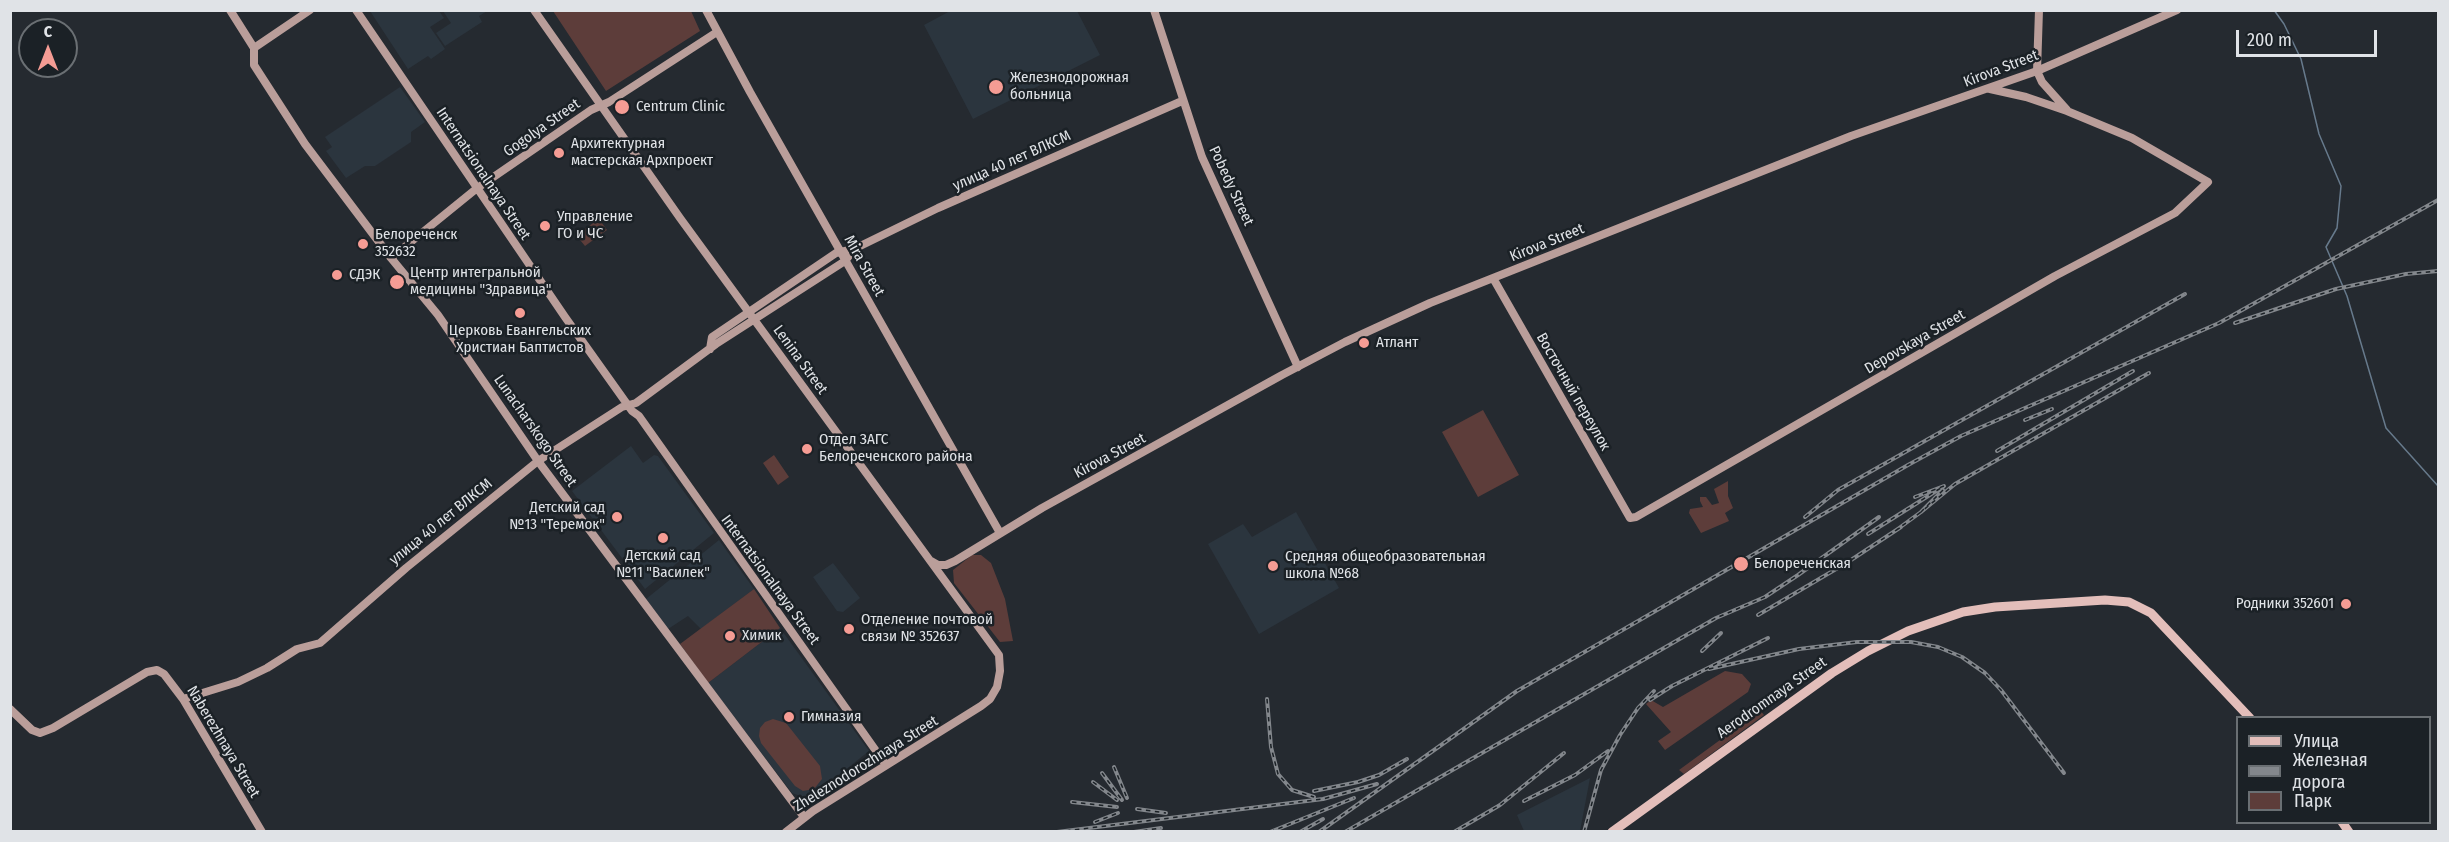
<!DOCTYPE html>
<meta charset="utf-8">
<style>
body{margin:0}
#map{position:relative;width:2449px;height:842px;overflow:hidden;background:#252a30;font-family:"Fira Sans Condensed",sans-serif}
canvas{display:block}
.frame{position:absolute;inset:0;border:12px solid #e0e3e7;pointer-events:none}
.legend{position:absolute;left:2236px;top:716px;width:195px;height:108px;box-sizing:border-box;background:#1b2126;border:2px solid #6a6f73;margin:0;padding:8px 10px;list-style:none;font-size:18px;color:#e0e3e7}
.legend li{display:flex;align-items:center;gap:12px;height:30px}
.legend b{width:30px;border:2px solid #6a6f73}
.north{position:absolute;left:18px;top:18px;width:60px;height:60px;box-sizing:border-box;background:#1b2126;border:2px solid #6a6f73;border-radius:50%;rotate:0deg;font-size:16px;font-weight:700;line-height:24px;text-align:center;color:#e0e3e7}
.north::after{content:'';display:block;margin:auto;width:21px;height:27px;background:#f59c94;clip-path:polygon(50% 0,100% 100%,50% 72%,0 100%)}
.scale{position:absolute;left:2236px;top:30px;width:141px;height:27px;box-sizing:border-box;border:3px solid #e0e3e7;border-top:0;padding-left:8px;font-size:18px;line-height:21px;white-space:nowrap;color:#e0e3e7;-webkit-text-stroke:4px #1b2126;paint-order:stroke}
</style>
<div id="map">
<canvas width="2449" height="842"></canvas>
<div class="frame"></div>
<ul class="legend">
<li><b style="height:8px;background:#e3beba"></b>Улица</li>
<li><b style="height:8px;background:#83878c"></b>Железная дорога</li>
<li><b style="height:16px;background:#5d3d3a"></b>Парк</li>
</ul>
<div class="north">С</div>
<div class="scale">200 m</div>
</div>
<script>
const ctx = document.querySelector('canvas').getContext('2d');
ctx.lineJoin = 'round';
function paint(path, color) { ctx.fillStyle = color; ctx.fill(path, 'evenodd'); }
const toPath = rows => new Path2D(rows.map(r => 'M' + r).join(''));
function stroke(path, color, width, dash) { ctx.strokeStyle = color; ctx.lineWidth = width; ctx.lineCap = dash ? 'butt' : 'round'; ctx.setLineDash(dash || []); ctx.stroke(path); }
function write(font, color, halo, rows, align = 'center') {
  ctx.font = font + ' "Fira Sans Condensed",sans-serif'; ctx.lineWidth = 5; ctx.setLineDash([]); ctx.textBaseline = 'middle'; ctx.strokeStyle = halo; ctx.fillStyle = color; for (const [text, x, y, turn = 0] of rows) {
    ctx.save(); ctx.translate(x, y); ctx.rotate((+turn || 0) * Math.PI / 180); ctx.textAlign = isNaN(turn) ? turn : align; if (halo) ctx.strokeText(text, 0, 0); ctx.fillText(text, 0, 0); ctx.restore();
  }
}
paint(toPath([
 [952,10,1077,11,1100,55,973,119,924,25],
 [370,11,439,11,444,18,430,27,445,49,431,59,428,56,408,69],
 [443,11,487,11,479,16,482,22,445,46,436,33,451,23],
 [400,87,425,122,411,132,411,142,375,166,365,166,346,178,326,151,332,147,325,137],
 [631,446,643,463,654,455,658,456,714,533,645,589,572,491],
 [1296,512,1339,588,1259,634,1208,544,1243,524,1252,537],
 [719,540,754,589,701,629,688,616,668,629,646,599],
 [833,563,860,598,843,612,837,611,813,577],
 [780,628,869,751,809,799,792,793,708,683],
 [1590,778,1580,831,1524,831,1517,815]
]), '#2b353e');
paint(toPath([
 [553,11,691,11,700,31,606,91],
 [599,219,607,230,585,246,576,235],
 [1483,410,1519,475,1478,497,1442,432],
 [774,455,789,477,778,485,763,463],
 [1728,481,1728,496,1733,508,1725,513,1729,521,1701,533,1689,513,1690,509,1703,507,1700,501,1700,497,1706,497,1712,505,1719,503,1714,489],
 [972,555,981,555,991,563,1005,599,1013,641,1000,642,954,583,953,570],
 [754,589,780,628,708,683,680,644],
 [1725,671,1742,674,1751,684,1748,692,1665,750,1658,741,1671,732,1646,704,1651,700,1663,707],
 [1760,710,1764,715,1684,774,1679,770,1720,740,1734,720],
 [773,719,786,723,820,766,822,779,814,789,803,791,795,786,761,743,759,736,760,728,765,722]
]), '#5d3d3a');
stroke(toPath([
 [2274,10,2284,24,2301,59,2319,134,2341,186,2337,228,2326,247,2347,296,2386,428,2438,486]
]), '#677a8c', 1.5);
stroke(toPath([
 [230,10,254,48],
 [356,10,565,317,632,411,639,416,886,765],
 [534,10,680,218,999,655,1000,671,997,687,990,699,981,706,813,811,786,832],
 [706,10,750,92,1000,533],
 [1154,10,1202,157,1298,367],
 [2039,10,2037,71,2042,82,2067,110],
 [254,48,254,65,305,144,391,258,438,315,538,461,804,817],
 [254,48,310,10],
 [391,258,476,189,591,110,609,102,717,32],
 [1493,278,1630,518,1636,517,2055,276,2175,213,2208,182,2132,138,2067,111,2026,97,1990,89],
 [710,349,712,337,836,253,854,249,938,208,1182,101],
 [931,561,938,565,946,565,955,561,1042,508,1282,375,1345,342,1430,303,1851,136,2037,71,2177,10],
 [183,699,238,682,267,668,297,649,320,643,406,568,538,461,622,407,636,403,716,344,845,261,854,249],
 [10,709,32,730,40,733,53,728,147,672,157,670,164,674,183,699,262,832]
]), '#ba9e9a', 8);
stroke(toPath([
 [2342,822,2349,832],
 [1612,832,1832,673,1868,651,1908,631,1963,612,1995,607,2105,600,2129,602,2151,613,2250,718]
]), '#e3beba', 9);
const rail = toPath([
 [2235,323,2336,289,2406,274,2438,271],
 [2025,420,2052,409],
 [1997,451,2133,371],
 [1943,490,1921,512,1955,484,2149,373],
 [1805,517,1838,490,2185,294],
 [1895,531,1921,512],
 [1868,534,1944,486,1915,497],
 [1758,615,1848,562,1901,527],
 [1702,651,1721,633],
 [1709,669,1799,649,1857,642,1911,642,1938,647,1962,657,1985,673,2001,690,2064,773],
 [1267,699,1271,747,1278,774,1292,790,1314,797],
 [1650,700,1672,686,1768,638],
 [1114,767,1127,798],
 [1102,773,1122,800],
 [1093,782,1117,800],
 [1314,791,1358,782,1379,775,1407,759],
 [1524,801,1575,775,1608,751],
 [1072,802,1117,807],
 [1137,809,1166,813],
 [1095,822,1118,813],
 [1057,832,1323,799,1377,784],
 [1134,832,1161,828],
 [1270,832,1354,798],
 [1300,832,1323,819],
 [1319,832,1517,691,1908,465,1961,436,2219,323,2438,200],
 [1345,832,1716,618,1765,597,1798,575,1879,517],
 [1454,832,1500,805,1564,753],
 [1584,832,1601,770,1620,735,1638,708,1654,691]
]);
stroke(rail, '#83878c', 4);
stroke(rail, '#1b2126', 1.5, [4.5]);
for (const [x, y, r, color] of [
 [996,87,8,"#f59c94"],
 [622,107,8,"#f59c94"],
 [559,153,6,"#f59c94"],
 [545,226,6,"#f59c94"],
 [363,244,6,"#f59c94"],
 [337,275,6,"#f59c94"],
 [397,282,8,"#f59c94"],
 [520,313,6,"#f59c94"],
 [1364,343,6,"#f59c94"],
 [807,449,6,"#f59c94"],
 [617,517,6,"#f59c94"],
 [663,538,6,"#f59c94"],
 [1741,564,8,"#f59c94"],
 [1273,566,6,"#f59c94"],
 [2346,604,6,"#f59c94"],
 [849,629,6,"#f59c94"],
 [730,636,6,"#f59c94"],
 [789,717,6,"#f59c94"]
]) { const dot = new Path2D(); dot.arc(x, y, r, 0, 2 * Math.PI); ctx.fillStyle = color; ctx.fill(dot); stroke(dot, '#1b2126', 2); }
write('15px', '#e0e3e7', '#1b2126', [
 ["Kirova Street",2001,69,-21],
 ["Gogolya Street",542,128,-35],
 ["улица 40 лет ВЛКСМ",1012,161,-24],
 ["Internatsionalnaya Street",483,174,56],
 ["Pobedy Street",1231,186,65],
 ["Kirova Street",1547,243,-22],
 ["Mira Street",864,266,61],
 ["Depovskaya Street",1915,342,-30],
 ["Lenina Street",800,360,54],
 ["Восточный переулок",1573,392,60],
 ["Lunacharskogo Street",535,431,55],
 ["Kirova Street",1110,456,-28],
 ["улица 40 лет ВЛКСМ",441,522,-39],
 ["Internatsionalnaya Street",770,580,54],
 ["Aerodromnaya Street",1772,698,-35],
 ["Naberezhnaya Street",223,742,59],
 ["Zheleznodorozhnaya Street",866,764,-32]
]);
write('15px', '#e0e3e7', '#1b2126', [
 ["Железнодорожная",1010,78],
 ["больница",1010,95],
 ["Centrum Clinic",636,107],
 ["Архитектурная",571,144],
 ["мастерская Архпроект",571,161],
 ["Управление",557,217],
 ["ГО и ЧС",557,234],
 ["Белореченск",375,235],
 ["352632",375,252],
 ["Центр интегральной",410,273],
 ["медицины \"Здравица\"",410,290],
 ["СДЭК",349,275],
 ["Церковь Евангельских",520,331,"center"],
 ["Христиан Баптистов",520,348,"center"],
 ["Атлант",1376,343],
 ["Отдел ЗАГС",819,440],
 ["Белореченского района",819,457],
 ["Детский сад",605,508,"right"],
 ["№13 \"Теремок\"",605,525,"right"],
 ["Детский сад",663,556,"center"],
 ["№11 \"Василек\"",663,573,"center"],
 ["Средняя общеобразовательная",1285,557],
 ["школа №68",1285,574],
 ["Белореченская",1754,564],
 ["Родники 352601",2334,604,"right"],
 ["Отделение почтовой",861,620],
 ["связи № 352637",861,637],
 ["Химик",742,636],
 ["Гимназия",801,717]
], 'left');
</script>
